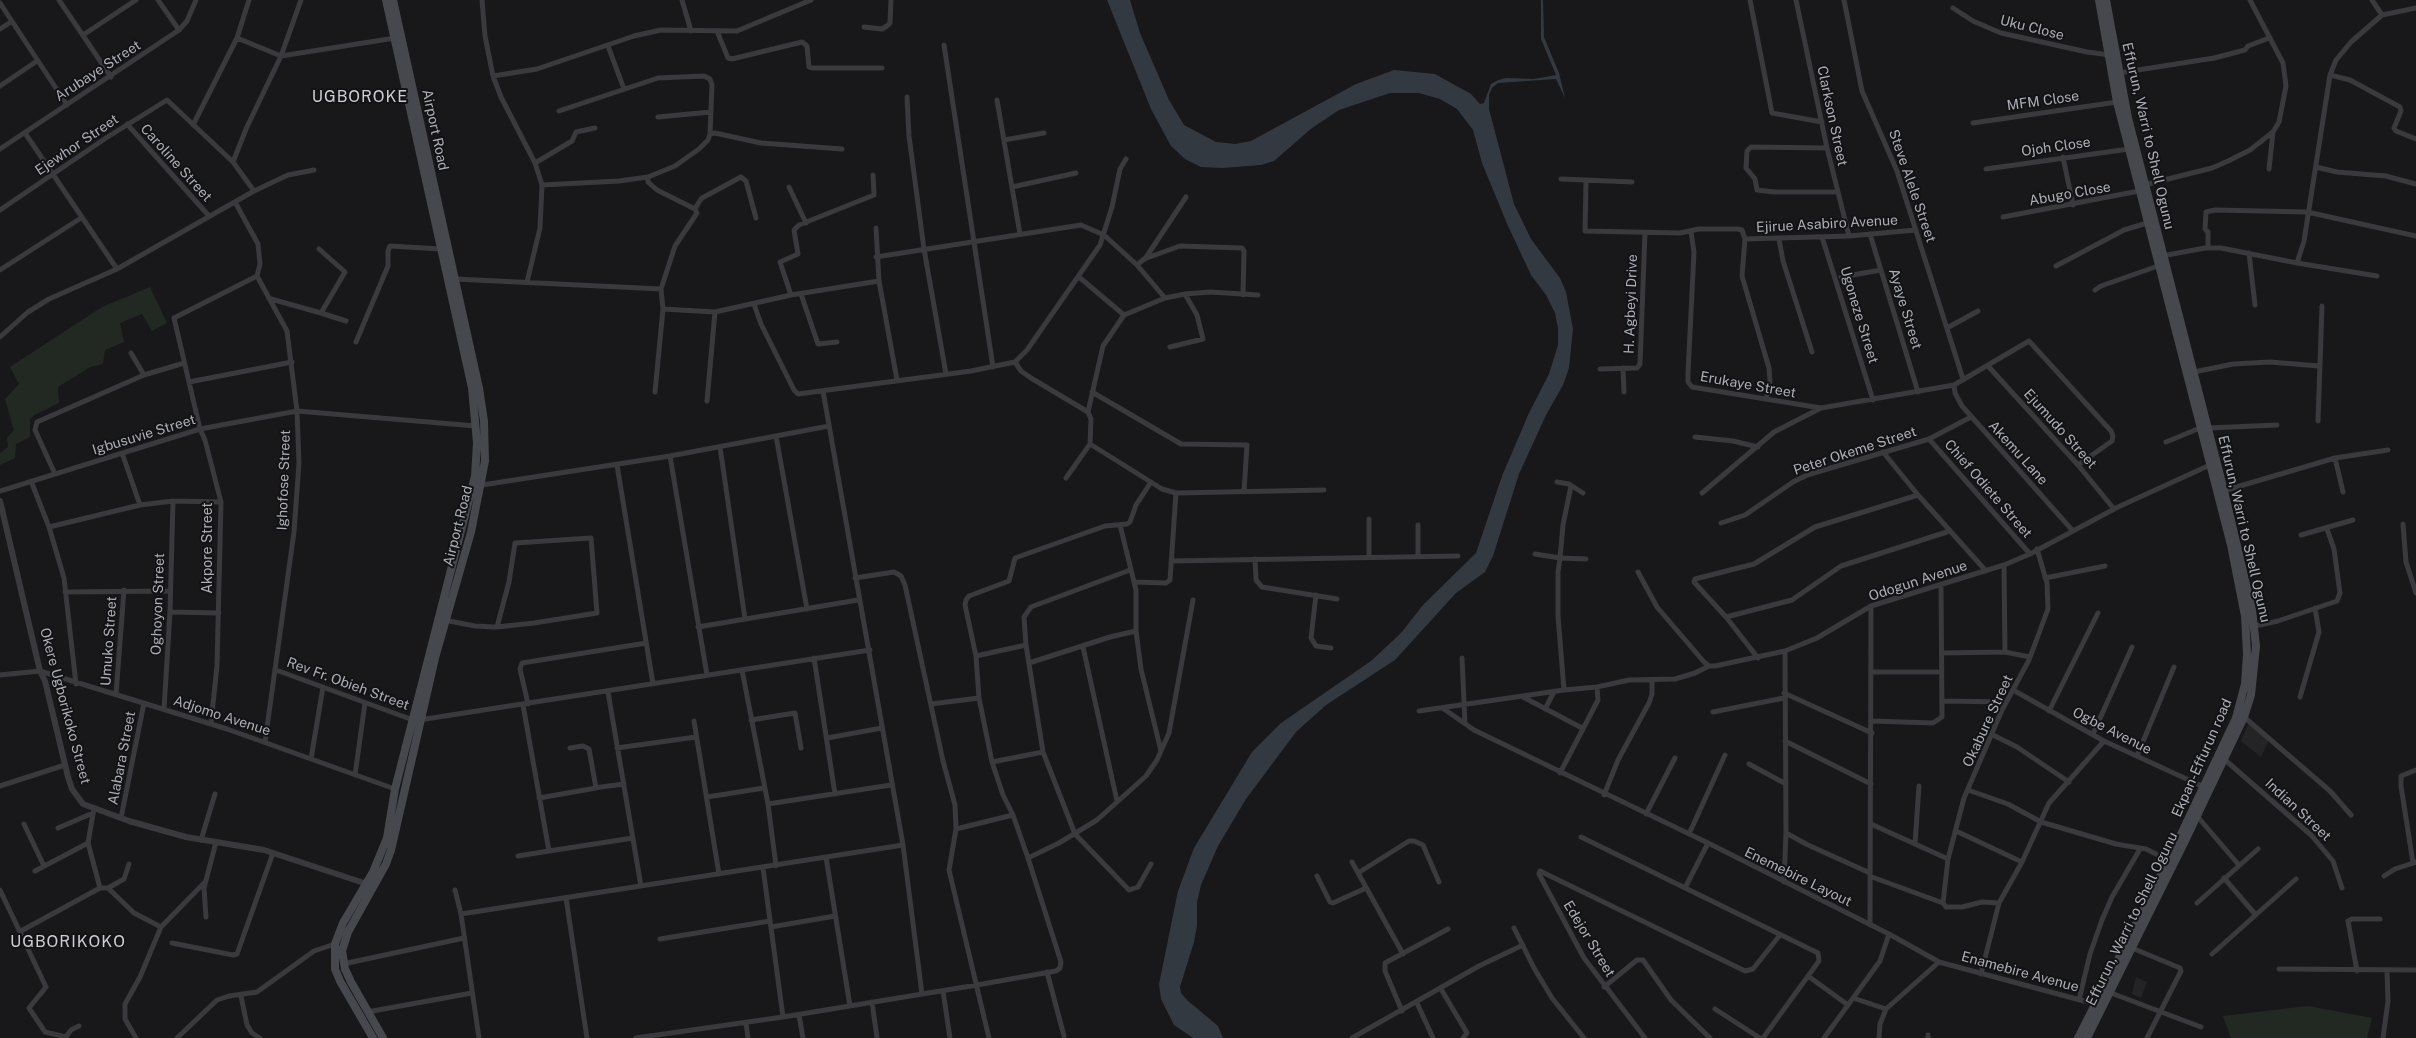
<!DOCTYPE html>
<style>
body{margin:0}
canvas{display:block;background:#181719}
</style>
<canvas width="2416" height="1038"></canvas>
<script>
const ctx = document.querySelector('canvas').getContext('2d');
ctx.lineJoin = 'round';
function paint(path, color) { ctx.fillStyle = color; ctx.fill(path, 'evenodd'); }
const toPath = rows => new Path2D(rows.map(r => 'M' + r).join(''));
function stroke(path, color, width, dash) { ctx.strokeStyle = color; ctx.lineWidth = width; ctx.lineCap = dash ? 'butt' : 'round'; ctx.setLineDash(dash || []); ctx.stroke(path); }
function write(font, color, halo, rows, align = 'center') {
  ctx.font = font + ' "Public Sans",sans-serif'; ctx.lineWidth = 4; ctx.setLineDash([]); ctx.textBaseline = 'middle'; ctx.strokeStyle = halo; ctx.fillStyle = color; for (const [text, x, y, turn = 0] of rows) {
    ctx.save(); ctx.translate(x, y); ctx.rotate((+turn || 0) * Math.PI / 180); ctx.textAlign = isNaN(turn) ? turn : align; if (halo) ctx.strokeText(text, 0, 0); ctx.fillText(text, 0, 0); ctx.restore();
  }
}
paint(toPath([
 [2249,722,2269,739,2261,757,2241,741],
 [2136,977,2147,982,2141,998,2132,994]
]), '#242426');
paint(toPath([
 [150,287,167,323,152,331,142,314,120,323,124,342,105,350,103,364,90,367,58,387,59,403,34,415,30,420,30,437,16,444,15,458,0,465,0,453,8,447,7,438,14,430,5,399,19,384,10,367,102,307],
 [2308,1006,2372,1018,2367,1038,2231,1038,2223,1016]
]), '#222923');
paint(toPath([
 [1107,0,1130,0,1140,33,1169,100,1184,125,1216,142,1235,144,1251,141,1356,84,1394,70,1435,74,1471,94,1480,104,1484,103,1491,84,1498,80,1506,78,1534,79,1556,75,1541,39,1541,0,1543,0,1544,37,1559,73,1565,98,1556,79,1498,83,1492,88,1489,95,1489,109,1514,204,1531,239,1560,278,1566,292,1573,329,1569,368,1563,385,1546,415,1519,474,1493,556,1485,572,1456,593,1395,660,1326,705,1296,732,1246,799,1218,846,1201,885,1197,902,1197,926,1194,942,1180,987,1181,993,1187,1000,1218,1026,1223,1038,1193,1038,1174,1025,1161,999,1159,984,1178,891,1194,848,1252,752,1281,723,1371,661,1401,633,1423,605,1476,553,1502,476,1529,413,1549,374,1558,345,1558,328,1555,313,1546,295,1531,275,1508,226,1482,163,1473,130,1457,109,1440,99,1419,93,1390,93,1339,110,1312,128,1274,161,1261,165,1223,168,1201,167,1185,159,1171,146,1151,109]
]), '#333940');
stroke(toPath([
 [59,0,111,77],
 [158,0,179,30],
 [482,0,485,36,493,76,501,97,535,163,542,185,540,228,527,282],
 [682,0,691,31],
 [1750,0,1772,113,1822,122],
 [1796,0,1827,148,1849,236],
 [1844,0,1862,91,1897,171,1963,379],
 [2372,0,2382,15],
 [0,3,67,105],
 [1953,8,1973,21,2001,33,2087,52,2110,55],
 [864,27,882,29,887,26,890,23,891,0],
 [0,29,11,22],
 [717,31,728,58,732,59,802,42,807,46,809,67,812,68,882,68],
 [83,35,136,0],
 [237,38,281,56,301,0],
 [944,45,993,367],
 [608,46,624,89],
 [2119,73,2214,58,2245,50,2248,46,2269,38],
 [2330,75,2350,80,2400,107,2401,111,2394,128,2396,131,2416,139],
 [493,76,537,69,634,36,661,30,737,31,811,0],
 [0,86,37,61],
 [907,97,909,136,924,249,946,374],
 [997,100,1020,234],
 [559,111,658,78,704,76,710,79,712,85,710,134],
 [658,117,711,112],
 [1973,123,2117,102],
 [127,124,209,216],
 [193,125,237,38,249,0],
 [25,133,117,269],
 [1004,140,1044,133],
 [1827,148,1751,147,1747,151,1746,168,1755,179,1757,190,1774,192,1837,192],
 [0,149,179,30,187,21,196,0],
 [2063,157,2073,205],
 [535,163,572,141,576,132,595,128],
 [2316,167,2337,172,2386,176,2416,184],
 [1986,169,2129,149],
 [2269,169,2273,132],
 [648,177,648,182,657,190,695,209],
 [1561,179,1632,182],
 [1586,182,1585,231,1680,233,1699,229,1737,229,1742,230,1745,239],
 [542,185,619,181,648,177,675,166,699,149,708,140,710,134,715,133,761,143,842,149],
 [2144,185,2212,168,2228,161,2250,150,2273,132,2279,122,2286,86,2283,63,2250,0],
 [789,187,806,223],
 [1012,187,1076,173],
 [254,191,233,162,246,129,281,56,395,38],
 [235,202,258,244,260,264,257,276,287,331,297,411,299,463,294,532,265,742],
 [0,210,106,138,167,100,233,162],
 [2003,217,2139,191],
 [876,228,879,281,897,380],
 [1691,232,1694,252,1688,373,1688,382,1692,387,1821,408,1954,385],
 [1870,234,1918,392],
 [1822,237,1873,400],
 [1745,239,1849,236,1916,230],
 [1745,239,1742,276,1769,368,1770,381,1766,399],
 [1779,239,1783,261,1812,352],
 [2208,248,2208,232,2205,229,2206,212,2215,210,2307,212,2416,236],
 [2249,253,2255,305],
 [2162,256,2205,248,2221,248,2297,263,2377,276],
 [876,257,1081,225,1104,235,1137,265],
 [1145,259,1186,197],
 [2297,263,2304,241,2330,75,2336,60,2351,42,2382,15,2416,8],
 [2056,266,2124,230,2147,223],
 [0,270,81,218],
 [1079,277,1124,315],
 [1841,277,1881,270],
 [455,279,661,289],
 [2095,290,2101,286,2158,266],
 [801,294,818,344,837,342],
 [791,295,780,262,798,254,794,230,799,225,874,195,873,175],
 [1165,298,1137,265,1144,259,1180,246,1242,248,1244,251,1243,295],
 [271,299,321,313,345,272,319,249],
 [754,304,761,324,794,390,798,394,971,371,1015,362,1027,350,1100,245,1112,207,1120,169,1126,159],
 [663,309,715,312,791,295,879,281],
 [321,313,346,321],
 [1947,328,1978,311],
 [0,337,28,312,49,299,117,269,254,191,288,175,314,170],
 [356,342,388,266,388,251,390,246,441,249],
 [1170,347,1203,339,1197,315,1185,294],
 [131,353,144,375],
 [1015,362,1021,371,1031,378,1088,412,1091,419,1090,444,1162,489,1176,493,1324,490],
 [1988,366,2078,465,2114,509],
 [1623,368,1624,392],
 [1600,369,1637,368,1640,364,1645,233],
 [2194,372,2233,364,2270,362,2319,366],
 [189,382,292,362],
 [1954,385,2029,341,2111,431,2113,436,2112,441,2078,465],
 [1954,385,1955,393,1962,406,2073,531],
 [823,391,903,845,922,994],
 [655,392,663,309,661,289,675,246,697,213,695,209,699,202,702,198,741,177,746,181,756,218],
 [1092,392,1181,444,1247,445,1244,491],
 [707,401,715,312],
 [1088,412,1103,346,1124,315,1165,298,1185,294,1210,292,1258,295],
 [2318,421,2322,306],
 [2208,428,2277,425],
 [776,436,807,609],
 [1695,437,1733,441,1758,447],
 [1929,439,2030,554],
 [2166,442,2200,428],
 [720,447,745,619],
 [1883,452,1918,495,1986,571],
 [122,453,140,505],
 [670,456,707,675],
 [2335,458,2343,492],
 [617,465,653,684],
 [55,474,35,430,37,422,144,375,184,363],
 [1066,478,1090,444],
 [31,481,49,527,64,578,76,684],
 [1557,482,1569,484,1583,493],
 [482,485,670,456,829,426],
 [1571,486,1563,525,1560,558,1586,559],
 [0,491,200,429,297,411,476,426],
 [2223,491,2335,458,2388,450],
 [1702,493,1774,432,1821,408],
 [1369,519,1369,556],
 [1721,523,1745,515,1793,482,1807,475,1929,439,1971,417],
 [2403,524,2406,562,2416,593],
 [1120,525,1136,590,1136,631,1141,669,1161,751],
 [49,527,140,505,173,501,221,502],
 [2301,535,2353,520],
 [1535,554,1560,558,1558,572,1558,616,1564,690,1597,687,1629,680,1675,679,1695,673,1709,666],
 [1418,556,1418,525],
 [1255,559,1256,580,1262,587,1337,599],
 [1172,561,1458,556],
 [2004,565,2005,652],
 [1130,570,1031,607,1024,617,1026,645,1043,752,1075,834,1129,890,1138,887,1151,864],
 [1638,572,1657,607,1704,662,1709,666,1715,666,1785,651,1817,638,1871,606,2004,565,2030,554,2118,507,2210,465],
 [855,578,894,572,901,576,905,585,943,761,955,805,956,829,949,870,989,1038],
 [2045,578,2105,566],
 [1134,582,1166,583,1170,580,1176,493],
 [65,592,170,591],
 [1316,595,1311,638,1316,646,1331,648],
 [170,612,219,613],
 [1726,617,1792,600,1841,566,1950,531],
 [444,620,475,626,494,627,497,627,534,623,597,613,591,538,515,543,509,582,497,627],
 [2255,626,2278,621,2337,601,2340,593,2334,549,2327,529],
 [698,627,858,600],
 [1083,647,1117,801],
 [1942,653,2005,652,2030,657],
 [976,656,1026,645],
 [814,658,835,794],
 [1462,658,1465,724],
 [1758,658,1726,617,1694,582,1695,579,1754,564,1815,527,1918,495],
 [1029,663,1110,637,1136,631],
 [276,670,413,720],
 [742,670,768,804,776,866],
 [1873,672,1941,672],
 [0,675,40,671,227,729,395,789],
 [2013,690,2104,741,2204,787],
 [608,692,641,886],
 [1784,693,1872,733],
 [116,694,124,590],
 [1523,697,1582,728],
 [2300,697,2319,632,2315,608],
 [1944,701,2006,702],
 [528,704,520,669,522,663,646,643],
 [931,704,979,698],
 [523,705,549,851,633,838],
 [164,709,170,612,173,501],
 [1444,709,1474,730,1708,843,1889,934,1939,962,2095,1004],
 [1545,709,1554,692],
 [1419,711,1564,690],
 [2049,711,2098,613],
 [1713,712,1784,698],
 [2244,717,2330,791,2351,815],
 [419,720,870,650],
 [751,720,795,713,801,748],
 [694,721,719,874],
 [1872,721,1933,723,1942,717,1941,585],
 [211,723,217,666,221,502,205,440,200,429,174,318,257,276],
 [2093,734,2132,647],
 [1993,735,2017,747,2069,782],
 [827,738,882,728],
 [1785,741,1871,784],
 [617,748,696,737],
 [2137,756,2174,667],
 [311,759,323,687],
 [2224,759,2311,835,2333,861,2342,888],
 [992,762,1043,752],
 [1749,764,1786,784],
 [1560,773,1598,700,1597,687],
 [355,775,365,703],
 [0,786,65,765],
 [594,788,624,784],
 [1968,790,2008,804,2041,822,2116,844,2146,849,2168,860],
 [1604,795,1618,760,1649,703,1652,694,1652,681],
 [707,797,764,788],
 [539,798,596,788,589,749,583,746,570,748],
 [768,804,891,785],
 [1646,814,1675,758],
 [2197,816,2238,864],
 [121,818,144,703],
 [24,824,44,866],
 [1871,824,1948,859],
 [58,828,93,813],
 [956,829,1013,815],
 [1956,831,2022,862],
 [1786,833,1808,845,1870,873],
 [1689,834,1725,755],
 [1581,837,1818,953,1819,961,1763,1038],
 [201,840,215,794],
 [1915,844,1919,786],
 [518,856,549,851],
 [826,857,850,1006],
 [1028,858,1013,815,1003,795,992,762,979,698,976,656,965,605,966,600,969,596,1009,581,1015,558,1105,526,1127,524,1130,522,1136,505,1151,482],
 [1352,862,1403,954],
 [2413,863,2401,786,2401,776,2416,770],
 [763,868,783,1017],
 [35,871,88,843],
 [1358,873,1409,841,1414,841,1423,845,1439,882],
 [1317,876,1330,902,1333,903,1366,888],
 [2384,876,2395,869,2416,862],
 [1872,877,1943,903,1946,907,1962,907,1982,902,1999,903],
 [2224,878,2255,914],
 [1784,882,1786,833,1785,651],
 [100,888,108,888,134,913,161,927],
 [108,888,124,879,129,864],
 [1685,888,1708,843],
 [0,890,46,987,29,1008,45,1032,66,1037,71,1030,79,1026],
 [455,890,461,914,479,1038],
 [566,898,587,1038],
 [1943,903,1948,859,1964,798,2002,710,2029,660,2048,609,2047,583,2037,549],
 [2197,903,2258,849],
 [461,914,903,845],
 [206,917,204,888,216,842],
 [1870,925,1871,606],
 [771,927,835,916],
 [1514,928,1534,968,1552,998,1584,1038],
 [21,931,100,888,88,843,94,808],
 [660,939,770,921],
 [172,943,233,955,237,954,273,853],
 [2132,948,2180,968,2181,971,2147,1038],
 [2212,954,2296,879],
 [343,964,464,938],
 [2279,969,2416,970],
 [2357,971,2348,921,2352,919,2380,919],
 [1047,972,1064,1036],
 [1981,974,1999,903,2022,862,2049,803,2104,741],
 [1808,976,1848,1005],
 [1604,987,1637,960,1643,960,1671,1000,1710,1038],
 [1441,989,1467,1033,1463,1038],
 [943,991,950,1038],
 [2111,993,2201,1027],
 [241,996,247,1025,252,1033,260,1038],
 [1853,998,1886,1009],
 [2079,1000,2090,954,2102,920,2112,897,2140,849],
 [872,1002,877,1038],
 [1417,1003,1433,1038],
 [1715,1009,1760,1038],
 [1402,1011,1385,971,1385,963,1448,929],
 [367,1012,472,993],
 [799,1015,803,1038],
 [746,1023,748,1038],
 [136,1038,125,1019,125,1004,140,977,161,927,205,882],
 [177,1038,217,1000,229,996,257,992,314,951,335,944],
 [636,1038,783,1017,977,985,1056,971,1060,968,1061,962,1028,858,1059,843,1097,820,1146,776,1157,760,1169,733,1193,600],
 [1352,1038,1479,966,1523,945],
 [1645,1038,1584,958,1539,874,1540,871,1745,971,1753,969,1780,935],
 [1824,1038,1880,961,1889,934],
 [1879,1038,1880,1024,1886,1009,1939,962],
 [1928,1038,1928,1035],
 [2383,1038,2388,1001,2387,971]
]), '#39393e', 5);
stroke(toPath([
 [0,501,40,671,45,681,68,777,72,789,83,804,129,821,186,837,264,850,367,884]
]), '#39393e', 6);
stroke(toPath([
 [373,1038,340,981,335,969,335,944,343,923,373,872,387,838,395,789,475,476,477,443,472,388,386,0],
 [383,1038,351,982,345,969,342,951,348,932,386,864,391,850,435,658,471,532,485,461,484,421,479,388,393,0],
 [2078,1038,2176,845,2236,718,2245,684,2247,654,2245,616,2231,545,2117,102,2099,0],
 [2087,1038,2184,843,2244,717,2251,695,2256,646,2252,610,2224,491,2128,118,2106,0]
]), '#47484d', 8);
write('14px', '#abaeb7', '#131214', [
 ["Uku Close",2032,28,14],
 ["Arubaye Street",98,71,-33],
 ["MFM Close",2043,101,-8],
 ["Clarkson Street",1832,116,78],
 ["Airport Road",435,130,78],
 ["Effurun, Warri to Shell Ogunu",2148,136,77],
 ["Ejewhor Street",77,145,-34],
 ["Ojoh Close",2056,147,-8],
 ["Caroline Street",176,163,48],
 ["Steve Alele Street",1912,186,71],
 ["Abugo Close",2070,194,-10],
 ["Ejirue Asabiro Avenue",1827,224,-3],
 ["H. Agbeyi Drive",1631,304,-88],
 ["Ayaye Street",1905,309,73],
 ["Ugoneze Street",1859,315,73],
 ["Erukaye Street",1748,385,10],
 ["Ejumudo Street",2060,429,48],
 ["Igbusuvie Street",144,435,-17],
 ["Peter Okeme Street",1855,451,-18],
 ["Akemu Lane",2018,453,48],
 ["Ighofose Street",284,480,-88],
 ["Chief Odiete Street",1988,489,49],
 ["Airport Road",458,526,-76],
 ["Effurun, Warri to Shell Ogunu",2244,529,77],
 ["Akpore Street",208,548,-90],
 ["Odogun Avenue",1918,581,-18],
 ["Oghoyon Street",158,604,-88],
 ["Umuko Street",109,641,-86],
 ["Rev Fr. Obieh Street",348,684,20],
 ["Okere Ugborikoko Street",65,706,75],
 ["Adjomo Avenue",222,716,18],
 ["Okabure Street",1988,721,-65],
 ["Ogbe Avenue",2112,731,27],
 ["Alabara Street",122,758,-79],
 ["Ekpan-Effurun road",2202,758,-66],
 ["Indian Street",2298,810,43],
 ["Enemebire Layout",1798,877,26],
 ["Effurun, Warri to Shell Ogunu",2132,919,-64],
 ["Edejor Street",1589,939,59],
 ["Enamebire Avenue",2020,972,15]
]);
ctx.letterSpacing = '1px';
write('16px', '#cccdd4', '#131214', [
 ["UGBOROKE",360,97],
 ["UGBORIKOKO",68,942]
]);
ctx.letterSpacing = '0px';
</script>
